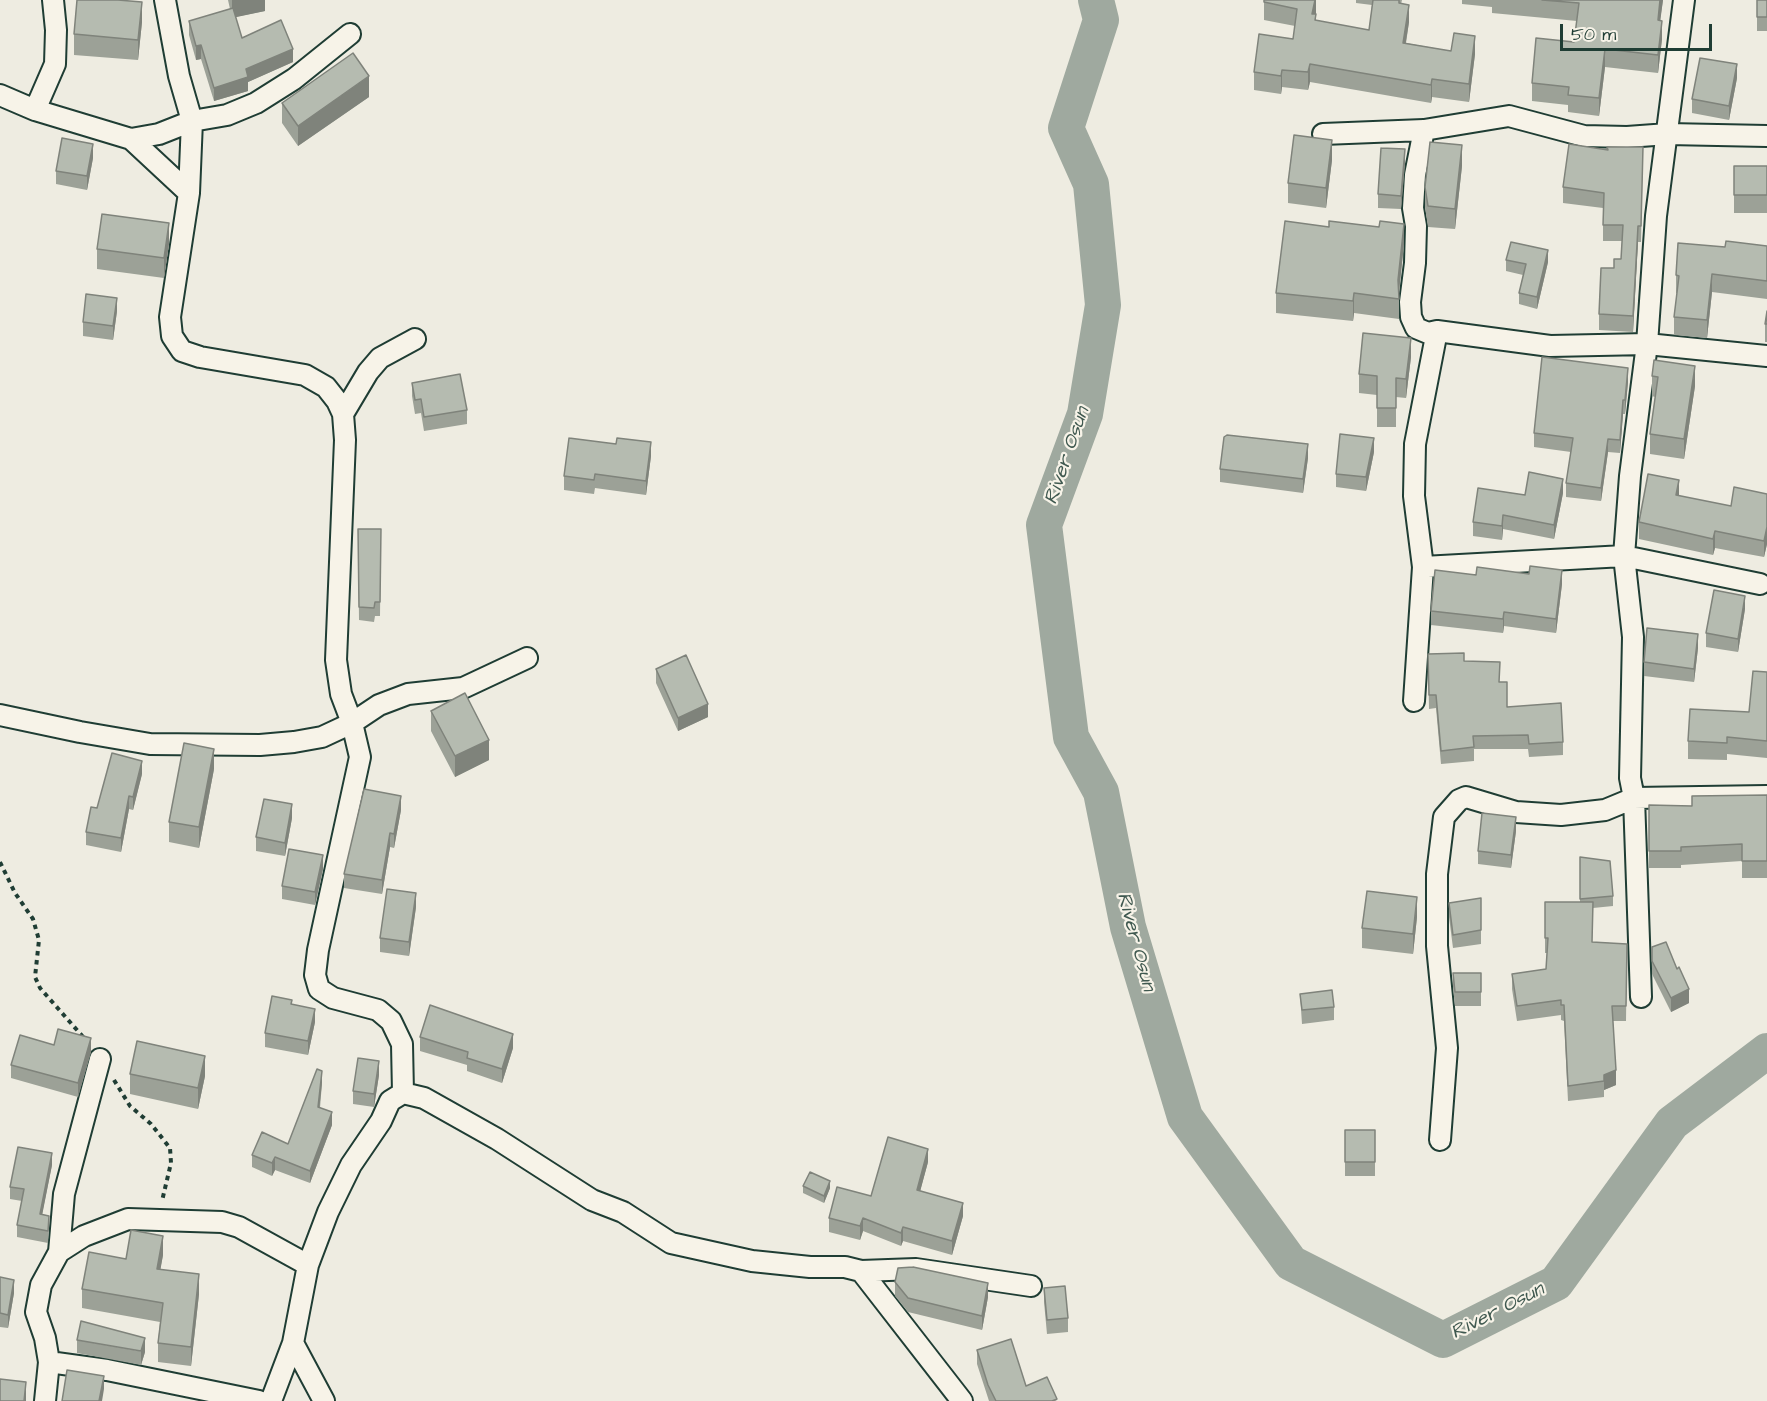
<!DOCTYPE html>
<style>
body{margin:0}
#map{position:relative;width:1767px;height:1401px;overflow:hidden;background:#eeece1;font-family:"Architects Daughter",sans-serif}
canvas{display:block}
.scale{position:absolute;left:1560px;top:24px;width:152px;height:27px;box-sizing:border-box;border:3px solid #1f3d34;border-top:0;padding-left:8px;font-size:18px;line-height:21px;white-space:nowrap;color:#1f3d34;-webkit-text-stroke:4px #f7f3e8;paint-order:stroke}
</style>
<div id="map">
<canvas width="1767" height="1401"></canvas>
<div class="scale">50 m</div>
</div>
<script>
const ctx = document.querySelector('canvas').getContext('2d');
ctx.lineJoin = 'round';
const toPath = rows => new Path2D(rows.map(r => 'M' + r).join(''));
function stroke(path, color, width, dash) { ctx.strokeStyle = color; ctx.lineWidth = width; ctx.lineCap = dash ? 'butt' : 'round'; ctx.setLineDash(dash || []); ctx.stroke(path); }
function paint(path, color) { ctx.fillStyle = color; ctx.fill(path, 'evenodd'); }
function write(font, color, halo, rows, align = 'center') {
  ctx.font = font + ' "Architects Daughter",sans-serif'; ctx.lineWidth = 4.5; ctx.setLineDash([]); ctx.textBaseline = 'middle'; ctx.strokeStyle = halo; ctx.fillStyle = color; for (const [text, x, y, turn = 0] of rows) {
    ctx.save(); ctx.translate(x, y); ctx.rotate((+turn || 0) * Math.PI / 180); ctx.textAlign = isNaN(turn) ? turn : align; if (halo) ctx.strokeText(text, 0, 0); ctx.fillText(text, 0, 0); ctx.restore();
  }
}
stroke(toPath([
 [1096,0,1101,20,1066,128,1091,184,1103,305,1085,414,1044,525,1071,737,1101,792,1128,927,1185,1117,1291,1263,1443,1340,1556,1283,1672,1123,1767,1051]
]), '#9fa99f', 36);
const street = toPath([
 [165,0,179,76,192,121,227,115,256,103,294,79,350,34],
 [1684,0,1656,216,1647,344,1630,476,1624,556,1633,637,1630,778,1634,798,1767,796],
 [0,95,35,110,131,139,159,134,192,121,189,193,170,317,172,336,182,351,200,357,305,375,326,387,337,401,343,414,345,440,336,660,341,694,352,723,360,757,318,950,315,975,319,989,333,998,378,1010,391,1021,402,1044,403,1093],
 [35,110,55,64,56,30,53,0],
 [1424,130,1415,175,1413,208,1416,226,1415,263,1410,302,1411,317,1416,328,1428,333,1437,331,1550,346,1647,344,1767,356],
 [1323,134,1424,130,1509,116,1584,136,1627,137,1668,134,1767,136],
 [131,139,189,193],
 [1437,331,1415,444,1414,496,1423,567,1624,556,1760,584],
 [343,414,368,372,380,358,415,339],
 [1414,701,1423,567],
 [0,715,80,732,150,744,260,745,294,742,322,737,352,723,379,705,408,694,463,688,527,658],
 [1440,1140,1447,1048,1437,946,1437,874,1444,817,1459,800,1466,797,1516,812,1561,815,1605,810,1634,798,1641,997],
 [59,1252,64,1194,100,1059],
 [861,1271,916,1269,1031,1286],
 [293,1343,324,1401],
 [45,1401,49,1362],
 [259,1401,107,1370,49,1362,45,1338,36,1312,41,1285,59,1252,84,1236,128,1219,222,1222,239,1227,308,1265],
 [271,1401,293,1343,308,1265,328,1212,351,1165,381,1121,390,1101,403,1093,424,1098,497,1139,592,1200,623,1212,671,1243,752,1261,810,1267,845,1267,861,1271,962,1401]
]);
stroke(street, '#1f3d34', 24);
stroke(toPath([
 [0,862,15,893,33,919,39,940,35,977,40,988,84,1038],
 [114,1080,130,1106,151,1124,170,1148,171,1163,162,1201]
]), '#1f3d34', 4, [4.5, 4.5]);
stroke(street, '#f7f3e8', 20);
paint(toPath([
 [228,0,265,0,265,11,235,17,242,38,293,62,248,82,248,91,214,101,201,59,196,60,189,35,189,21,230,9],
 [1316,0,1316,21,1369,30,1372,5,1356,3,1356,0,1402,0,1401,4,1409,22,1406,43,1451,51,1475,54,1469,102,1432,97,1431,103,1310,82,1308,90,1282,87,1281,94,1254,90,1254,72,1293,39,1295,26,1264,20,1264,2],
 [1462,0,1663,0,1660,20,1662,39,1658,73,1605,67,1599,116,1568,112,1568,105,1532,101,1532,83,1574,42,1577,21,1492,13,1492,7,1462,4],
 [1757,0,1767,0,1767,31,1757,31],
 [142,22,138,60,74,55,74,34],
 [1737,78,1729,120,1692,113,1692,99],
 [369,97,298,146,282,123,282,103],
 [1643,147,1641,242,1638,242,1633,332,1599,330,1599,314,1614,268,1621,259,1622,241,1603,241,1603,208,1563,203,1563,187,1608,150],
 [93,158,87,190,56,184,56,171],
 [1332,160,1326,208,1288,203,1288,183],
 [1405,163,1401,209,1378,208,1378,194],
 [1462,166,1455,229,1428,227,1425,207,1425,187],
 [1734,166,1767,166,1767,213,1734,213],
 [169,244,164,278,97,269,97,249],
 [1404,244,1399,292,1399,319,1354,313,1353,321,1276,313,1276,293],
 [1767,246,1767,299,1712,292,1707,338,1674,335,1674,317,1677,293,1676,293,1676,275,1725,247],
 [1506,260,1548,262,1537,309,1519,304,1519,293,1523,275,1506,271],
 [117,311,113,340,83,336,83,322],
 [1767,311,1767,342,1765,342,1765,324],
 [1411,357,1406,398,1396,397,1396,427,1377,427,1377,395,1359,393,1359,374],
 [1654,360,1695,386,1684,459,1650,454,1650,434,1655,397,1652,396,1652,376],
 [1628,382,1625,414,1623,414,1620,453,1608,452,1601,501,1566,497,1566,483,1571,452,1534,447,1534,433],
 [412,383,467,410,467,424,424,431,421,413,415,414,412,396],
 [1374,452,1366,491,1336,487,1336,474],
 [651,456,646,495,595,488,594,494,564,490,564,476],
 [1308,458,1303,493,1220,482,1220,469],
 [1563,493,1554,539,1503,529,1502,540,1473,536,1473,522,1525,495],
 [1767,494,1767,544,1764,557,1715,548,1713,555,1639,539,1639,522,1679,496,1731,506],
 [358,529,381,529,380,616,375,616,374,622,359,620],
 [1562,584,1556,633,1504,626,1503,633,1431,625,1431,611],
 [1745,609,1738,652,1706,647,1706,633],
 [1698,648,1694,682,1644,676,1644,662],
 [1428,654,1464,661,1500,682,1507,707,1563,742,1563,755,1529,757,1528,749,1474,749,1474,761,1441,764,1436,708,1429,709],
 [656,669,708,717,678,731,656,683],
 [1767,672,1767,758,1727,754,1727,760,1688,759,1688,741,1749,712],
 [431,711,489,760,455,777,431,731],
 [214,769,199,848,169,842,169,822],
 [142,774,133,810,129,809,121,852,86,845,86,832,97,808],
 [1767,795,1767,878,1742,878,1742,861,1681,865,1681,868,1649,868,1649,805,1692,806,1692,796],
 [401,810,394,848,390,847,382,894,344,888,344,874],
 [292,818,285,856,256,851,256,837],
 [1516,831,1511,868,1478,864,1478,851],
 [1580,857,1613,896,1613,906,1593,908,1592,942,1627,944,1626,1021,1613,1021,1616,1085,1604,1090,1604,1097,1568,1101,1564,1021,1561,1020,1561,1015,1517,1021,1512,989,1512,974,1546,969,1547,953,1545,953,1545,902,1580,902],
 [323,869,315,905,282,899,282,886],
 [1481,898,1481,944,1453,948,1449,917,1449,903],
 [416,907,409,956,380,952,380,938],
 [1417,917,1413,954,1362,948,1362,928],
 [1652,947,1689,1003,1671,1012,1652,974],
 [1453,973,1481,973,1481,1006,1455,1006,1453,987],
 [1300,994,1334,1007,1334,1020,1302,1024],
 [292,1004,315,1022,308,1055,265,1047,265,1033],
 [420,1037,513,1048,502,1083,467,1071,467,1065,420,1051],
 [54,1045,91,1052,78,1097,11,1078,11,1065],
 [130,1074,205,1076,198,1109,130,1094],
 [379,1075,374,1107,353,1104,353,1091],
 [322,1083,320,1108,332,1125,310,1183,275,1170,272,1176,252,1167,252,1155,288,1144],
 [1345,1130,1375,1130,1375,1176,1345,1176],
 [928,1162,920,1191,963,1216,952,1255,903,1241,901,1246,863,1231,860,1240,829,1232,829,1218,871,1196],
 [52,1165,42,1214,49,1228,48,1243,17,1237,17,1225,22,1201,10,1199,10,1187],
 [803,1186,830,1188,824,1203,803,1193],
 [163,1255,160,1270,199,1294,191,1366,158,1362,158,1343,160,1322,82,1308,82,1289,126,1259],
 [0,1277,14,1293,8,1328,0,1327],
 [895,1282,988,1297,982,1330,908,1312,895,1296],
 [1044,1288,1068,1318,1068,1332,1047,1334,1044,1302],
 [77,1340,145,1352,141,1365,77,1353],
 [977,1350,1026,1386,1057,1401,989,1401,977,1364]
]), '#9ca197');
paint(toPath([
 [232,0,265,0,265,11,232,18],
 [1315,0,1316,0,1316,32,1315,20,1312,14],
 [1660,0,1663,0,1658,38,1658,20],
 [142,2,142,22,138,60,138,40],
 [1409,5,1409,22,1403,60,1403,43],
 [1662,21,1662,39,1658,73,1658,55],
 [1475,36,1475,54,1469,102,1469,84],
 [201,45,201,59,196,60,196,46],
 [293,49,293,62,248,82,248,91,214,101,214,88,246,69],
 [1605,49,1605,67,1599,116,1599,98],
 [1310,64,1310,82,1308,90,1308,72],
 [1737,64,1737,78,1729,120,1729,106],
 [1282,70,1282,87,1281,94,1281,76],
 [369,76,369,97,298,146,298,126],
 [1432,79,1432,97,1431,103,1431,85],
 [1332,140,1332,160,1326,208,1326,188],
 [93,144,93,158,87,190,87,176],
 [1462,145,1462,166,1455,229,1455,209],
 [1405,149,1405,163,1401,209,1401,196],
 [169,223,169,244,164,278,164,258],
 [1404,224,1404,244,1398,301,1398,280],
 [1638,226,1638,242,1633,332,1633,316],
 [1548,250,1548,262,1537,309,1537,297],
 [1712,274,1712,292,1707,338,1707,320],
 [1354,293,1354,313,1353,321,1353,301],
 [117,298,117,311,113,340,113,326],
 [1411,338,1411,357,1406,398,1406,379],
 [1695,366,1695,386,1684,459,1684,439],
 [1628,368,1628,382,1625,414,1625,400],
 [1623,400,1623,414,1620,453,1620,440],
 [1374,438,1374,452,1366,491,1366,477],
 [1608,439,1608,452,1601,501,1601,488],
 [651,442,651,456,646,495,646,481],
 [1308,444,1308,458,1303,493,1303,479],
 [1563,479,1563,493,1554,539,1554,525],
 [1679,480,1679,497,1676,495],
 [1503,515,1503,529,1502,540,1502,526],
 [1767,527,1767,544,1764,557,1764,541],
 [1715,531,1715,548,1713,555,1713,539],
 [1562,570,1562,584,1556,633,1556,619],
 [1745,596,1745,609,1738,652,1738,639],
 [1504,612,1504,626,1503,633,1503,619],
 [1698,634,1698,648,1694,682,1694,669],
 [708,704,708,717,678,731,678,718],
 [489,740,489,760,455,777,455,756],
 [214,749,214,769,199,848,199,827],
 [142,761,142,774,133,810,133,797],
 [129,796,129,809,121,852,121,838],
 [401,796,401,810,394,848,394,834],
 [292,804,292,818,285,856,285,843],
 [1516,817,1516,831,1511,868,1511,855],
 [390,833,390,847,382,894,382,880],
 [323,855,323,869,315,905,315,892],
 [416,893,416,907,409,956,409,942],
 [1417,897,1417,917,1413,954,1413,934],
 [1689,989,1689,1003,1671,1012,1671,998],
 [315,1009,315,1022,308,1055,308,1041],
 [513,1034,513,1048,502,1083,502,1069],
 [91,1038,91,1052,78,1097,78,1083],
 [205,1056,205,1076,198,1109,198,1088],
 [379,1061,379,1075,374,1107,374,1094],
 [1616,1070,1616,1085,1604,1090,1604,1075],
 [322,1071,322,1083,318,1120,318,1107],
 [332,1112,332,1125,310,1183,310,1171],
 [928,1149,928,1162,917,1203,917,1190],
 [52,1153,52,1165,40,1226,40,1214],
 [275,1157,275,1170,272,1176,272,1163],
 [830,1181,830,1188,824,1203,824,1196],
 [963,1203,963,1216,952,1255,952,1241],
 [863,1218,863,1231,860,1240,860,1226],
 [903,1227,903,1241,901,1246,901,1233],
 [163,1236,163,1255,157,1289,157,1269],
 [199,1274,199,1294,191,1366,191,1347],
 [14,1280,14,1293,8,1328,8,1315],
 [988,1283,988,1297,982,1330,982,1316],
 [145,1338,145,1352,141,1365,141,1351],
 [104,1376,104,1389,102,1401,99,1401],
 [26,1382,26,1401,24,1401]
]), '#7f837b');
const building = toPath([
 [77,0,118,0,142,2,138,40,74,34,77,0],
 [1264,0,1315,0,1312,14,1316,14,1315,20,1369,30,1373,0,1399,0,1399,3,1409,5,1403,43,1451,51,1454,33,1475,36,1469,84,1432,79,1431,85,1310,64,1308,72,1282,70,1281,76,1254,72,1259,34,1293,39,1297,9,1264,2,1264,0],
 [1542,0,1660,0,1658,20,1662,21,1658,55,1605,49,1599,98,1568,95,1569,87,1532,83,1536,38,1574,42,1579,3,1542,0],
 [1757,0,1767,0,1767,17,1757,17,1757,0],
 [233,8,242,38,281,20,293,49,246,69,248,77,214,88,201,45,196,46,189,21,233,8],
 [353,53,369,76,298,126,282,103,353,53],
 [1700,58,1737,64,1729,106,1692,99,1700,58],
 [1294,135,1332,140,1326,188,1288,183,1294,135],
 [62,138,93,144,87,176,56,171,62,138],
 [1430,142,1462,145,1455,209,1428,206,1425,187,1430,142],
 [1569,144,1608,150,1607,147,1643,147,1641,226,1638,226,1633,316,1599,314,1601,268,1614,268,1614,259,1621,259,1623,225,1603,225,1604,193,1563,187,1569,144],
 [1381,148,1405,149,1401,196,1378,194,1381,148],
 [1734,166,1767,166,1767,195,1734,195,1734,166],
 [102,214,169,223,164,258,97,249,102,214],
 [1285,221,1329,227,1329,221,1379,227,1380,221,1404,224,1398,280,1399,299,1354,293,1353,301,1276,293,1285,221],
 [1726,241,1767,246,1767,281,1712,274,1707,320,1674,317,1679,276,1676,275,1678,243,1725,247,1726,241],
 [1511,242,1548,250,1537,297,1519,293,1526,264,1506,260,1511,242],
 [86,294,117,298,113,326,83,322,86,294],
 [1767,311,1767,324,1765,324,1767,311],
 [1363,333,1411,338,1406,379,1396,378,1396,408,1377,408,1377,376,1359,374,1363,333],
 [1542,357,1628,368,1625,400,1623,400,1620,440,1608,439,1601,488,1566,483,1573,438,1534,433,1542,357],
 [1654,360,1695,366,1684,439,1650,434,1658,377,1652,376,1654,360],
 [460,374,467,410,424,417,421,399,415,400,412,383,460,374],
 [1340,434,1374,438,1366,477,1336,474,1340,434],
 [1227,435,1308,444,1303,479,1220,469,1224,437,1227,435],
 [569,438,616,444,617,438,651,442,646,481,595,474,594,480,564,476,569,438],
 [1529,472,1563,479,1554,525,1503,515,1502,526,1473,522,1478,488,1525,495,1529,472],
 [1648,474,1679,480,1676,495,1731,506,1734,487,1767,494,1767,527,1764,541,1715,531,1713,539,1639,522,1648,474],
 [358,529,381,529,380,602,375,602,374,608,359,607,358,529],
 [1530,566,1562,570,1556,619,1504,612,1503,619,1431,611,1435,570,1476,575,1477,567,1529,574,1530,566],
 [1714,590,1745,596,1738,639,1706,633,1714,590],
 [1647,628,1698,634,1694,669,1644,662,1647,628],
 [1464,653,1464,661,1500,662,1499,682,1507,682,1507,707,1561,703,1563,742,1529,744,1528,735,1473,736,1474,747,1441,751,1436,695,1429,695,1428,654,1464,653],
 [686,655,708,704,678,718,656,669,686,655],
 [1753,671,1767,672,1767,741,1727,737,1727,743,1688,741,1690,709,1749,712,1753,671],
 [465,693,489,740,455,756,431,711,465,693],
 [184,743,214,749,199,827,169,822,184,743],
 [112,753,142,761,133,797,129,796,121,838,86,832,91,807,97,808,112,753],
 [364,789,401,796,394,834,390,833,382,880,344,874,364,789],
 [1767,795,1767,861,1742,861,1742,844,1681,847,1681,851,1649,851,1649,805,1692,806,1692,796,1767,795],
 [264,799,292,804,285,843,256,837,264,799],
 [1482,813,1516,817,1511,855,1478,851,1482,813],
 [289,849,323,855,315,892,282,886,289,849],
 [1580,857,1610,861,1613,896,1580,899,1580,857],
 [387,889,416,893,409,942,380,938,387,889],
 [1367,891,1417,897,1413,934,1362,928,1367,891],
 [1481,898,1481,930,1453,935,1449,903,1481,898],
 [1545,902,1593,902,1592,942,1627,944,1626,1006,1612,1006,1616,1070,1604,1075,1604,1081,1568,1086,1564,1005,1561,1005,1561,1000,1517,1006,1512,974,1546,969,1548,938,1545,938,1545,902],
 [1666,942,1677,969,1679,967,1689,989,1671,998,1652,961,1652,947,1666,942],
 [1453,973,1481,973,1481,992,1455,992,1453,973],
 [1332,990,1334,1007,1302,1010,1300,994,1332,990],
 [272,996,292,1000,291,1004,315,1009,308,1041,265,1033,272,996],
 [430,1005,513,1034,502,1069,467,1058,468,1052,420,1037,430,1005],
 [58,1029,91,1038,78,1083,11,1065,20,1035,54,1045,58,1029],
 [137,1041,205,1056,198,1088,130,1074,137,1041],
 [358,1058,379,1061,374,1094,353,1091,358,1058],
 [317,1069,322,1071,318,1107,332,1112,310,1171,275,1157,272,1163,252,1155,262,1132,288,1144,317,1069],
 [1345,1130,1375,1130,1375,1162,1345,1162,1345,1130],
 [888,1137,928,1149,917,1190,963,1203,952,1241,903,1227,901,1233,863,1218,860,1226,829,1218,837,1187,871,1196,888,1137],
 [18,1147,52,1153,40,1214,49,1216,48,1231,17,1225,24,1189,10,1187,18,1147],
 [810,1172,830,1181,824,1196,803,1186,810,1172],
 [131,1230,163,1236,157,1269,199,1274,191,1347,158,1343,163,1303,82,1289,89,1252,126,1259,131,1230],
 [913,1267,988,1283,982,1316,908,1298,895,1282,898,1268,913,1267],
 [0,1277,14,1280,8,1315,0,1313,0,1277],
 [1065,1286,1068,1318,1047,1320,1044,1288,1065,1286],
 [81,1321,145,1338,141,1351,77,1340,81,1321],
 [1011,1339,1026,1386,1047,1377,1057,1399,1052,1401,996,1401,988,1385,977,1350,1011,1339],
 [67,1370,104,1376,99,1401,62,1401,67,1370],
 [0,1379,26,1382,24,1401,0,1401,0,1379]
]);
paint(building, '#b5bbb0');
stroke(building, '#7f837b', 1.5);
write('italic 20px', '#3f584f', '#f7f3e8', [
 ["River Osun",1068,456,-71],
 ["River Osun",1135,942,75],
 ["River Osun",1498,1312,-27]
]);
</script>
